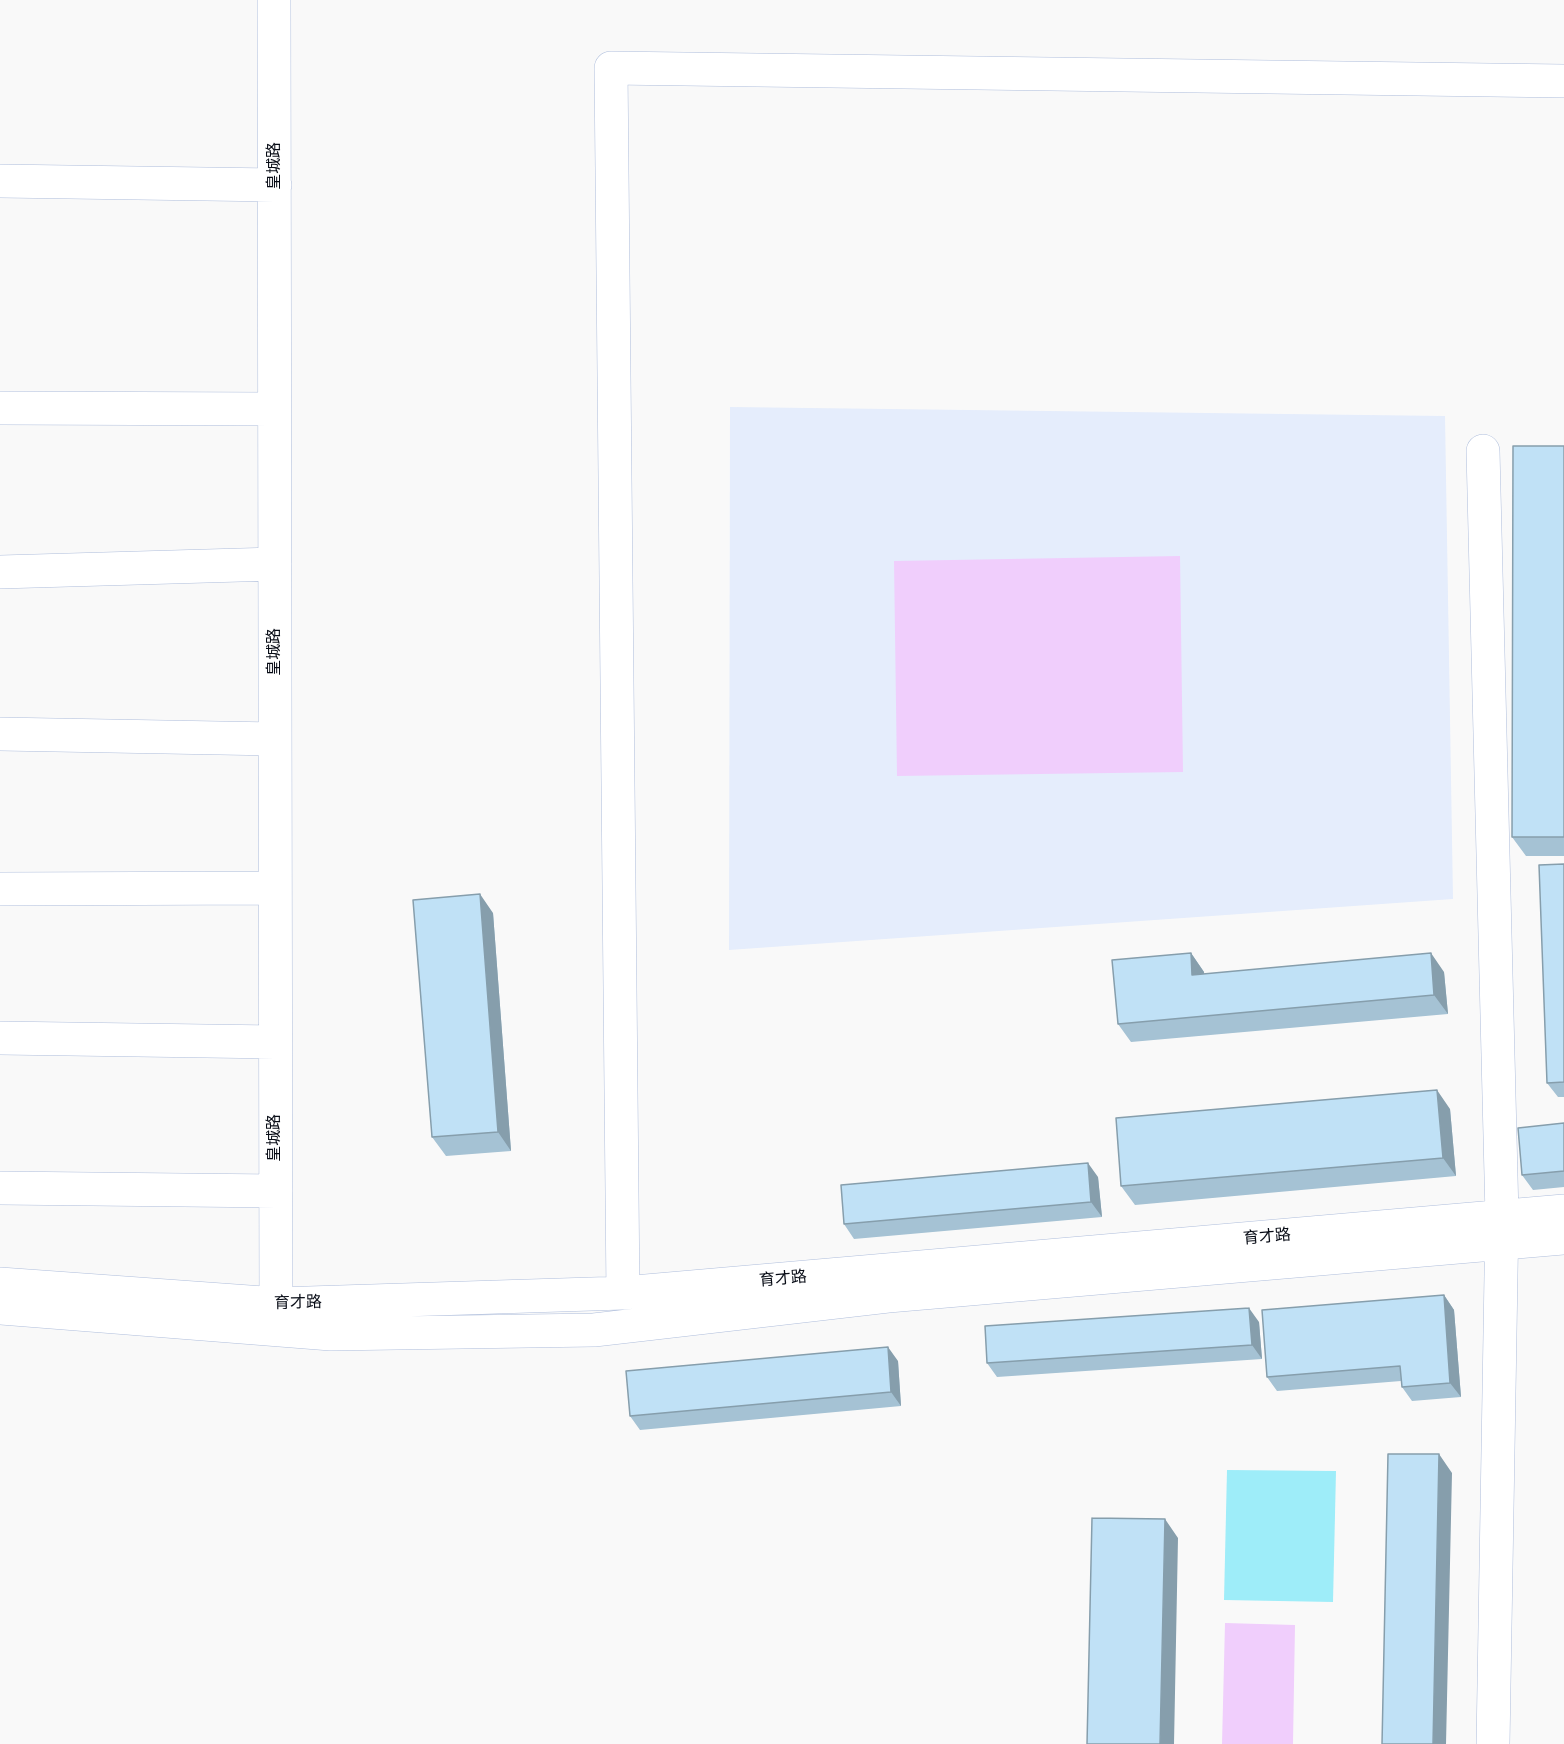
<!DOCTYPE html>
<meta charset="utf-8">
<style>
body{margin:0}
canvas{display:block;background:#f9f9f9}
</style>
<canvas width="1564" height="1744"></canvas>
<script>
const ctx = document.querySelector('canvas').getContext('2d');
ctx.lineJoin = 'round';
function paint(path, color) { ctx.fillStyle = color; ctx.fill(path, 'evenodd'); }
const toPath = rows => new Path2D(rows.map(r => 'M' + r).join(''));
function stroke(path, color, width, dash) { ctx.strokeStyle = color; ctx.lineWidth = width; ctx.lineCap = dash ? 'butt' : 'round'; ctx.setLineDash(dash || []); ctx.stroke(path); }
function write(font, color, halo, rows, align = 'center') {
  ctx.font = font + ' "Fira Sans Condensed","Noto Sans SC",sans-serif'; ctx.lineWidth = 6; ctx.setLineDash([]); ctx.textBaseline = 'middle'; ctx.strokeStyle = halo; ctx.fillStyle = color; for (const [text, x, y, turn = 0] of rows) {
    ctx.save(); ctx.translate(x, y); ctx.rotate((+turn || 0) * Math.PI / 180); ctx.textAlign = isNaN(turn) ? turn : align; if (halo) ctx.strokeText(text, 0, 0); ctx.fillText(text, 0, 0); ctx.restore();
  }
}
paint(toPath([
 [730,407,1445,416,1453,899,729,950]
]), '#e5edfc');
paint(toPath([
 [1180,556,1183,772,897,776,894,561],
 [1225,1623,1295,1625,1293,1744,1222,1744]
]), '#f0cefc');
paint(toPath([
 [1227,1470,1336,1471,1333,1602,1224,1600]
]), '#9eedf9');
const minor = toPath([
 [274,0,276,1324],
 [0,181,275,185],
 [0,408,274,409],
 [1483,451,1502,1216,1493,1744],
 [0,572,275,564],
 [0,734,275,739],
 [0,889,275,888],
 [0,1038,275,1042],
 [0,1188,276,1191],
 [0,1284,277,1304,623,1293,1564,1211],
 [623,1293,611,68,1564,81],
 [0,1308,331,1334,594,1330,888,1296,1564,1238]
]);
stroke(minor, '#afbedc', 34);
stroke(minor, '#fff', 33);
paint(toPath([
 [1564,446,1564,856,1526,856,1512,837],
 [1564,864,1564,1097,1558,1097,1547,1083],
 [493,913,511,1151,446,1156,432,1137],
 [1191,953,1204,972,1204,974,1444,972,1448,1014,1131,1042,1118,1024],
 [1450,1109,1456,1176,1135,1205,1121,1186],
 [1564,1123,1564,1187,1533,1190,1522,1175],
 [1098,1177,1102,1217,854,1239,844,1224],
 [1444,1295,1454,1310,1461,1397,1412,1401,1402,1387,1401,1381,1277,1391,1267,1377],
 [1259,1322,1262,1359,997,1377,987,1363],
 [898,1361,901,1406,640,1430,630,1416]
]), '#a5c2d4');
paint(toPath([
 [480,894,493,913,511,1151,498,1132],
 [1191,953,1204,972,1206,994,1192,975],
 [1431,953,1444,972,1448,1014,1434,995],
 [1437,1090,1450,1109,1456,1176,1443,1158],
 [1088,1163,1098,1177,1102,1217,1091,1202],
 [1444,1295,1454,1310,1461,1397,1450,1383],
 [1249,1308,1259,1322,1262,1359,1252,1345],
 [888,1347,898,1361,901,1406,891,1392],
 [1439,1454,1452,1473,1446,1744,1433,1744],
 [1165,1519,1178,1538,1174,1744,1160,1744]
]), '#869eac');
const building = toPath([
 [1513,446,1564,446,1564,837,1512,837,1513,446],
 [1564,864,1564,1082,1547,1083,1539,865,1564,864],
 [480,894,498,1132,432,1137,413,900,480,894],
 [1191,953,1192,975,1431,953,1434,995,1118,1024,1112,960,1191,953],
 [1437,1090,1443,1158,1121,1186,1116,1118,1437,1090],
 [1564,1123,1564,1171,1522,1175,1518,1128,1564,1123],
 [1088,1163,1091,1202,844,1224,841,1185,1088,1163],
 [1444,1295,1450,1383,1402,1387,1400,1366,1267,1377,1262,1310,1444,1295],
 [1249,1308,1252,1345,987,1363,985,1326,1249,1308],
 [888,1347,891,1392,630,1416,626,1371,888,1347],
 [1388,1454,1439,1454,1433,1744,1382,1744,1388,1454],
 [1092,1518,1165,1519,1160,1744,1087,1744,1092,1518]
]);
paint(building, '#c0e1f6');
stroke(building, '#869eac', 1.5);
write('16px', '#070b15', '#fff', [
 ["皇城路",275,166,-90],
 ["皇城路",275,652,-90],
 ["皇城路",275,1138,-90],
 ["育才路",1267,1237,-5],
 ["育才路",783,1279,-5],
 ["育才路",298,1303,-1]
]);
</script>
